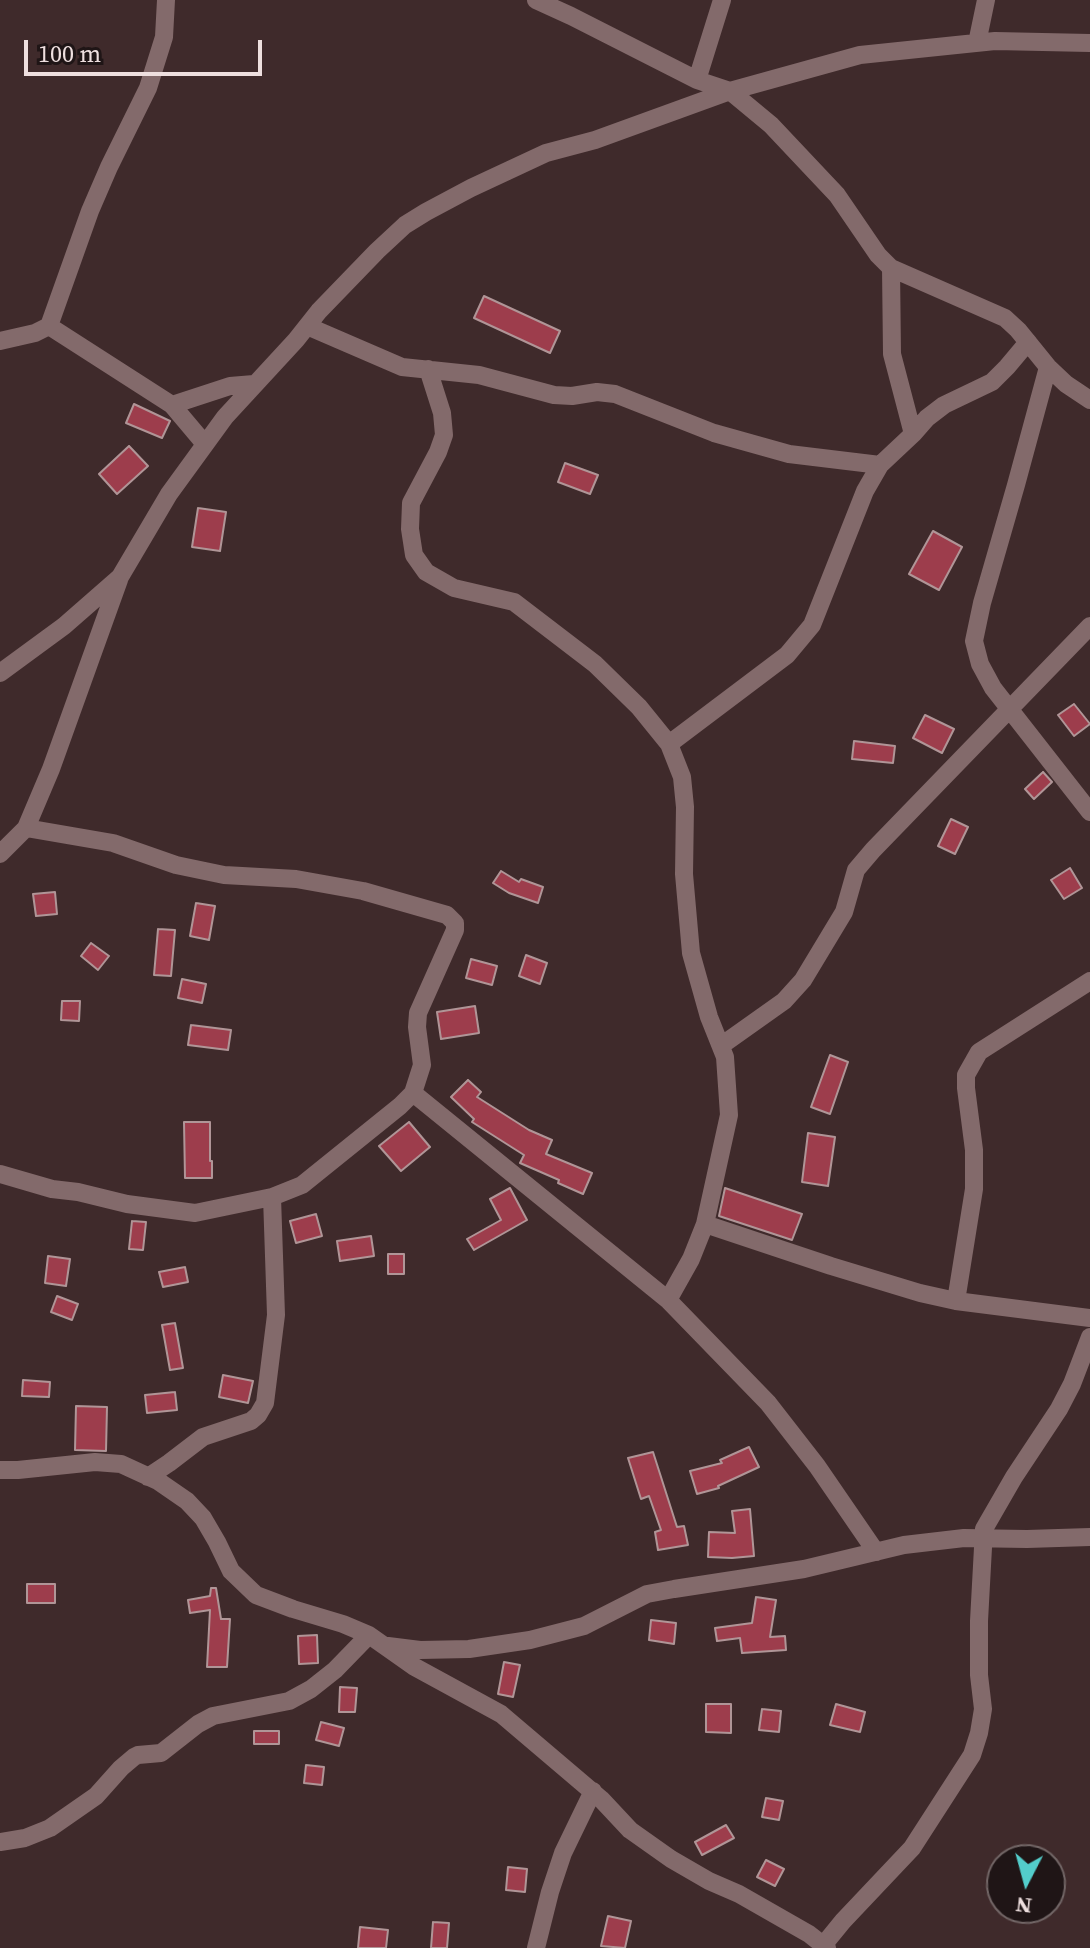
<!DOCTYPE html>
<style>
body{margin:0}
#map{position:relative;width:1090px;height:1948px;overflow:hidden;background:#3f2a2b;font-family:"Source Serif 4",serif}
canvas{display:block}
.north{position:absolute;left:986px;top:1844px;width:80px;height:80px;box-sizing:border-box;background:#1f1516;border:2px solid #726666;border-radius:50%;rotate:186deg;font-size:22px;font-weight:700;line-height:32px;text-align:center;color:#eedfdf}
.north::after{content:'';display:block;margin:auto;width:28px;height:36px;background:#53cdcb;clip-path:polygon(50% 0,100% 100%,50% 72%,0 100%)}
.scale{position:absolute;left:24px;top:40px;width:238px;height:36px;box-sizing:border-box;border:4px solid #eedfdf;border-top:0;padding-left:10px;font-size:24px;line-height:28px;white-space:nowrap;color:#eedfdf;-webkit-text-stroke:6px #1f1516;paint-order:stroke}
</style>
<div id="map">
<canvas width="1090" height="1948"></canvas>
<div class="north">N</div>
<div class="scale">100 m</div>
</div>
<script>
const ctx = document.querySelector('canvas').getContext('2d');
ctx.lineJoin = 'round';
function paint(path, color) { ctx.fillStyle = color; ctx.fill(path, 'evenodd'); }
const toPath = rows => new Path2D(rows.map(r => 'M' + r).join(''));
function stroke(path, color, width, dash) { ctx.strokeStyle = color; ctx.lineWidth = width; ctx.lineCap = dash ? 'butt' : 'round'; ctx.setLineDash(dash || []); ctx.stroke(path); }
const building = toPath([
 [484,296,560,331,550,353,474,318,484,296],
 [134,404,170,421,162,438,126,423,134,404],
 [129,446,148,466,117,494,99,474,129,446],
 [565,463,598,475,590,494,558,482,565,463],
 [198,508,226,512,220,551,192,547,198,508],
 [933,531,962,547,939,590,909,574,933,531],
 [1074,704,1090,724,1074,736,1058,715,1074,704],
 [925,715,954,729,942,753,913,738,925,715],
 [854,741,895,746,893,763,852,759,854,741],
 [1043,772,1052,782,1034,799,1025,789,1043,772],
 [951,819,968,827,955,854,938,846,951,819],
 [1070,868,1082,888,1064,899,1051,880,1070,868],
 [501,871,519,882,521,879,543,887,538,903,509,893,493,883,501,871],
 [55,892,57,914,36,916,33,894,55,892],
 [196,903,215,906,209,940,190,936,196,903],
 [158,929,175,930,171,976,154,975,158,929],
 [91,943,109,956,98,970,81,956,91,943],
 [526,955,547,963,540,984,519,976,526,955],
 [471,959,497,966,492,985,466,978,471,959],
 [182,979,206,984,202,1003,178,998,182,979],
 [62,1001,80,1001,79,1021,61,1020,62,1001],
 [475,1006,479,1033,441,1039,437,1012,475,1006],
 [191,1025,231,1030,228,1050,188,1045,191,1025],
 [830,1055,848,1062,830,1114,811,1107,830,1055],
 [468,1080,481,1092,477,1097,529,1130,552,1140,546,1154,592,1173,583,1194,558,1183,559,1180,520,1163,524,1155,472,1122,474,1119,451,1097,468,1080],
 [184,1122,210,1122,210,1161,212,1161,212,1178,185,1178,184,1122],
 [409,1122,430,1147,401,1171,379,1146,409,1122],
 [808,1133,835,1137,828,1186,802,1182,808,1133],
 [510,1188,527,1220,474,1250,467,1239,501,1220,490,1199,510,1188],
 [725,1188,802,1214,792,1240,719,1216,725,1188],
 [316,1214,322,1236,296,1243,290,1221,316,1214],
 [132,1221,146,1222,143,1250,129,1249,132,1221],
 [371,1236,374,1256,340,1261,337,1241,371,1236],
 [388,1254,404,1254,404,1274,388,1274,388,1254],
 [48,1256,70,1259,66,1286,45,1283,48,1256],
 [185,1267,188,1282,163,1287,159,1272,185,1267],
 [57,1296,78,1304,72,1320,51,1312,57,1296],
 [175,1323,183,1368,170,1370,162,1325,175,1323],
 [223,1375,253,1381,248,1403,219,1397,223,1375],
 [23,1380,50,1382,49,1397,22,1396,23,1380],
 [175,1392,177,1410,147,1413,145,1395,175,1392],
 [76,1406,107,1407,106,1451,75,1450,76,1406],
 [749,1447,759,1467,718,1486,719,1488,697,1494,690,1471,722,1463,720,1460,749,1447],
 [653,1452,677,1527,684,1526,688,1545,658,1550,655,1532,661,1530,649,1496,641,1499,628,1458,653,1452],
 [750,1509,754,1556,732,1558,708,1557,709,1532,735,1533,732,1511,750,1509],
 [27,1584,55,1584,55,1603,27,1603,27,1584],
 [211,1588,216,1588,221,1619,230,1619,227,1667,207,1667,210,1610,190,1613,188,1600,210,1596,211,1588],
 [756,1597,776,1600,770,1637,785,1636,786,1650,742,1653,740,1638,717,1641,715,1628,752,1623,756,1597],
 [651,1620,676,1623,674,1644,649,1640,651,1620],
 [317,1635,318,1663,299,1664,298,1636,317,1635],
 [504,1662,520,1665,513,1697,498,1694,504,1662],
 [340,1687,357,1688,355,1712,339,1712,340,1687],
 [706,1704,731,1704,731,1733,706,1732,706,1704],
 [836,1704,865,1712,860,1732,830,1725,836,1704],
 [762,1709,781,1711,779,1732,759,1730,762,1709],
 [321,1722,344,1728,339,1746,316,1740,321,1722],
 [254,1731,279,1731,279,1744,254,1744,254,1731],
 [306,1765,324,1767,322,1785,304,1783,306,1765],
 [766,1798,783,1801,779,1820,762,1817,766,1798],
 [726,1825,734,1838,702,1855,695,1842,726,1825],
 [766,1860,784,1869,775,1886,757,1877,766,1860],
 [508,1867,527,1869,525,1892,506,1890,508,1867],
 [608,1916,631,1921,625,1948,601,1946,608,1916],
 [433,1922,449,1923,447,1948,431,1948,433,1922],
 [360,1927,388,1930,386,1948,358,1948,360,1927]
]);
paint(building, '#9d3d4c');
stroke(building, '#b09597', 2);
stroke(toPath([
 [166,0,164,37,148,88,109,167,90,211,49,326,172,405,204,443],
 [536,0,571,16,697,80,730,91,771,125,837,195,878,255,891,268,892,354,913,434],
 [977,43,986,0],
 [697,80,722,0],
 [891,268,1005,318,1018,330,1048,367,1066,384,1090,400],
 [307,326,402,367,479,375,554,395,572,396,597,392,615,394,714,433,789,454,880,465],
 [0,341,35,333,49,326],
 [1048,367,1016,485,982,603,974,641,980,664,993,688,1090,812],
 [428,369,442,413,444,435,438,452,411,503,410,529,414,555,426,572,454,588,514,602,595,664,639,707,669,744,682,777,685,807,684,874,691,953,709,1017,725,1057,729,1115,705,1224,691,1259,668,1300],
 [172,405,230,386,254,384],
 [0,673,64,626,120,577,169,494,225,417,296,340,319,311,377,251,405,225,426,212,471,188,546,153,595,140,730,91,860,55,995,41,1090,43],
 [669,744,787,655,812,625,865,491,880,465,913,434,927,418,944,405,992,382,1007,367,1028,342],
 [0,854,26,828,51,769,119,580],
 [722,1045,784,1001,803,980,844,912,856,870,873,850,1090,626],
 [413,1093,668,1300,768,1403,817,1466,876,1552],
 [0,1174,52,1189,78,1192,127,1204,195,1213,272,1197,302,1185,400,1106,413,1093,422,1065,417,1027,418,1013,455,930,455,923,447,915,363,891,296,879,224,875,176,865,113,843,26,828],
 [705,1224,831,1266,920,1293,956,1301,1090,1318],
 [956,1301,974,1189,974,1150,966,1088,966,1075,979,1052,1090,981],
 [0,1470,18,1470,95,1462,121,1464,158,1481,187,1501,203,1518,217,1542,231,1571,256,1595,293,1609,343,1624,369,1635,413,1666,501,1714,601,1799,630,1830,671,1859,709,1881,739,1894,809,1934,827,1948],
 [148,1477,169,1463,203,1437,251,1421,258,1415,265,1403,276,1315,272,1197],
 [388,1646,420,1650,469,1649,530,1640,584,1626,647,1594,674,1589,804,1569,904,1545,964,1538,1027,1539,1090,1537],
 [0,1842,25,1838,50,1828,96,1796,121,1768,134,1757,138,1755,161,1753,198,1724,213,1716,289,1701,311,1689,335,1670,369,1635],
 [536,1948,550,1892,563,1853,593,1791],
 [821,1948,843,1921,912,1848,972,1755,979,1733,983,1709,979,1675,979,1621,984,1529,1014,1477,1059,1409,1072,1384,1090,1337]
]), '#836a6b', 18);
</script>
